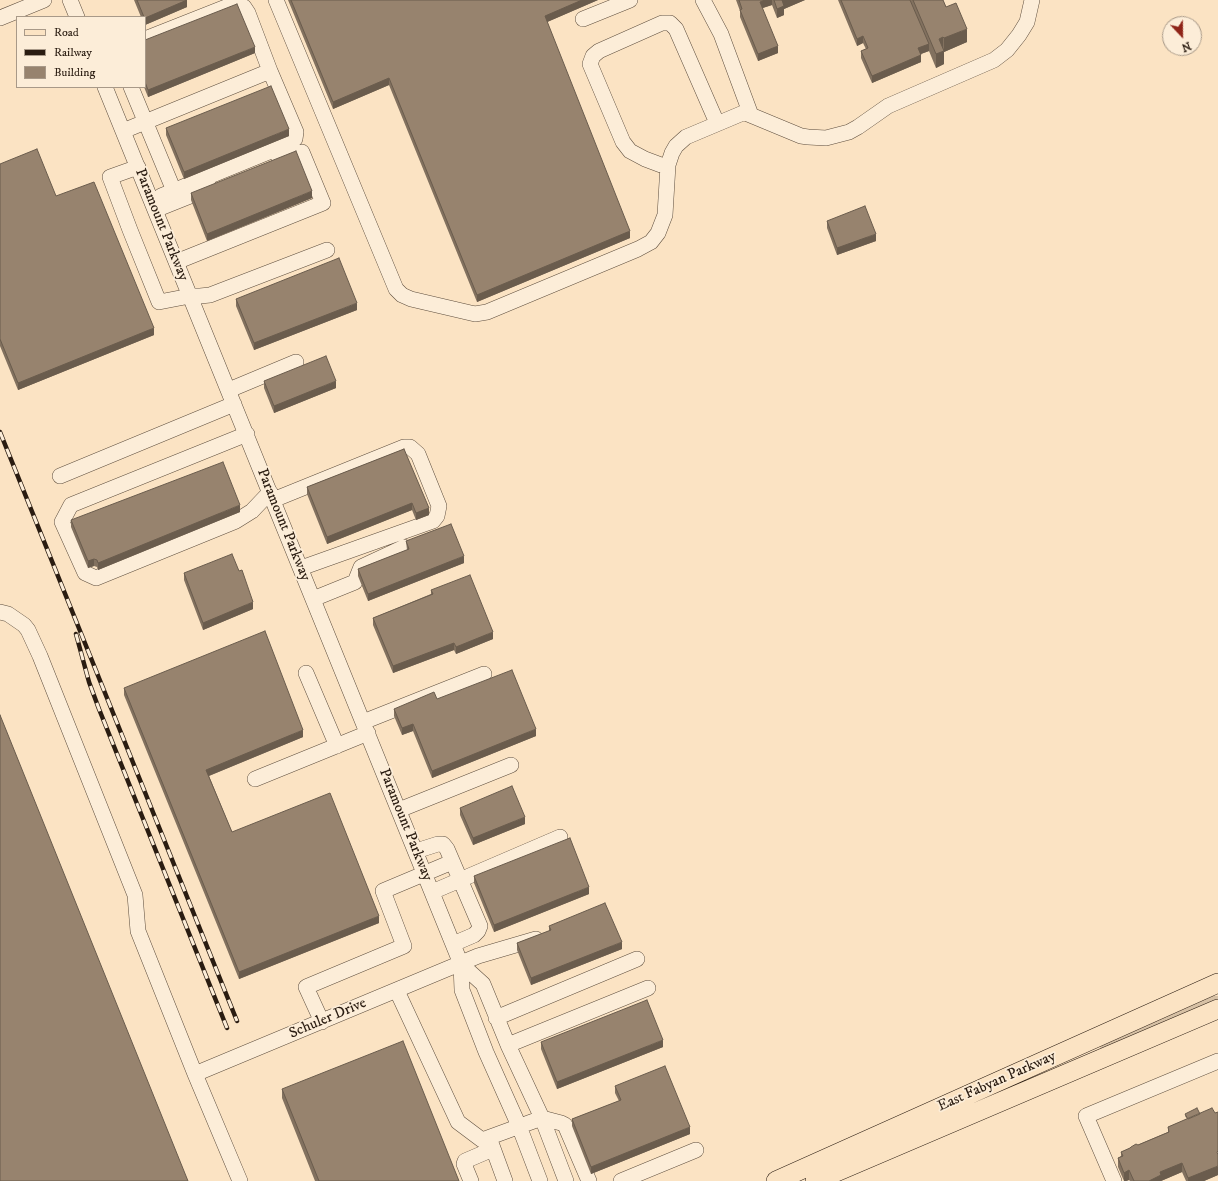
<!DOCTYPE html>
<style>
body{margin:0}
#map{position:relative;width:1218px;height:1181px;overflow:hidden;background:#fbe3c3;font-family:"IM FELL DW Pica",serif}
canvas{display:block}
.legend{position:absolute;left:16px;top:16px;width:130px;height:72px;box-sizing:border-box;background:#fcedd8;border:1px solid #a89988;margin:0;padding:5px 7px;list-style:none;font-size:12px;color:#2a1c11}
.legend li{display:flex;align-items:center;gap:8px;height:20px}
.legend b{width:20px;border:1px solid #a89988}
.north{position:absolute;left:1162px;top:16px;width:40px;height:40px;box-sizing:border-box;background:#fcedd8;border:1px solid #a89988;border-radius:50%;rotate:158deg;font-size:11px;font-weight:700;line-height:16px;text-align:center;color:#2a1c11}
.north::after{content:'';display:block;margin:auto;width:14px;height:18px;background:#8f2418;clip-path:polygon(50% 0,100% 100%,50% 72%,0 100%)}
</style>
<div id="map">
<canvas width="1218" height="1181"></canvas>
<ul class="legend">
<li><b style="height:5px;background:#fbe3c3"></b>Road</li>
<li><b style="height:5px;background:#2a1c11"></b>Railway</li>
<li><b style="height:11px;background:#97836e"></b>Building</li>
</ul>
<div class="north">N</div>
</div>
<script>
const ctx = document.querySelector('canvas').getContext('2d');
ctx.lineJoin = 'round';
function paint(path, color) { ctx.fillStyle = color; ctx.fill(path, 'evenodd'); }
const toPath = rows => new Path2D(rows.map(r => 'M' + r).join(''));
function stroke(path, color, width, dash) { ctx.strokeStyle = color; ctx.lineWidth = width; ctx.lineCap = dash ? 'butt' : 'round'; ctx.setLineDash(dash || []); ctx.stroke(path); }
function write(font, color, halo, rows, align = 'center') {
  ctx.font = font + ' "IM FELL DW Pica",serif'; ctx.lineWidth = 3.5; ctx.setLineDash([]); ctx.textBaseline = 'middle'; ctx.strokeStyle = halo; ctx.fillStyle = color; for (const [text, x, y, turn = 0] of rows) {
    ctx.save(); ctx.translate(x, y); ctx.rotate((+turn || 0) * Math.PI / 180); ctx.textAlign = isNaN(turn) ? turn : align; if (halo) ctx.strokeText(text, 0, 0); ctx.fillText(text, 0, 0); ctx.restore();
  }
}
paint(toPath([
 [1208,996,1218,996,1218,1002,1102,1051,1099,1044]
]), '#d7c1a5');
const minor = toPath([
 [70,0,77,17],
 [276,0,396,289,402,295,411,299,475,314,487,312,638,249,651,242,658,233,665,215,668,165,672,153,676,146,686,137,743,113,748,114,801,136,808,137,826,138,849,132,858,127,888,106,994,60,1007,50,1019,35,1027,22,1032,0],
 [703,0,721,34,751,115],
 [0,18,44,0],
 [583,19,630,0],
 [105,87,461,964,462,990,486,1052,519,1126,540,1181],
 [131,87,174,191],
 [123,131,270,71,248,13,244,7,236,3,145,39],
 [668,165,661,165,645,159,630,151,623,142,590,64,593,56,599,51,662,23,670,23,676,29,717,123],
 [138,167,110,177,130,230,159,302,190,296,200,296,210,295,327,250],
 [161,196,288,144,295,139,296,132,270,71],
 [155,210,210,188],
 [176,262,323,203,302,152,279,160],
 [229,390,296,362],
 [247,434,71,505,62,522,85,573,96,578,236,521,252,511,270,492],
 [60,476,234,404],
 [273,500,404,447,410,447,418,454,439,506,437,516,433,521,301,568],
 [313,599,355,582,361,567,404,547],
 [0,612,8,614,24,625,28,630,40,656,135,895,138,931,195,1074,240,1181],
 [306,673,337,746],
 [363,722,484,674],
 [255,779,368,733],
 [399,810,511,765],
 [416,851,438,844,443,844,447,849,480,926,478,931,474,935,453,944],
 [432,892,560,837],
 [461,964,483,984,508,1045,542,1118,566,1181],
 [397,991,458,1122,482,1140,542,1118,561,1123,565,1125,589,1181],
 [496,1018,637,959],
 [322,1022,306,987,404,946,383,891,452,862],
 [508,1045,648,988],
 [195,1074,478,956,536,939],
 [490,1140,505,1181],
 [471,1181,464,1164,465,1161,493,1149],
 [621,1181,696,1150],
 [1114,1181,1086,1116,1218,1061]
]);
const major = toPath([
 [776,1181,1218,983],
 [815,1181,1218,1009]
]);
stroke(minor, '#5e4e3e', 16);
stroke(major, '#2a1c11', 20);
stroke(minor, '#fcedd8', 15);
stroke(major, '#fbe3c3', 19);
const rail = toPath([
 [0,432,237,1021],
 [76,634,89,682,99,709,227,1028]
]);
stroke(rail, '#2a1c11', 4.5);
stroke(rail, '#fcedd8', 3, [9]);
paint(toPath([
 [134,0,187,0,187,7,145,25,145,17,141,17],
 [288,0,598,0,547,22,630,238,477,302,389,85,333,109],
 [736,0,805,0,784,9,784,15,777,18,772,5,762,8,778,53,758,61,740,17,740,11],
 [838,0,943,0,946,7,967,42,944,52,944,51,944,64,936,68,929,51,921,54,921,62,872,83,861,58,861,51,866,49,863,43,857,46],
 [145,40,255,53,148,97,144,87,145,87],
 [166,128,289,136,184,179,166,135],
 [0,164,56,196,154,335,18,390,0,346],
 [191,193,312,198,207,241,191,200],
 [827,221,876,241,837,255,827,228],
 [236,299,357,310,254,350,236,306],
 [264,381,336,388,274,413,264,388],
 [404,449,429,515,416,520,412,510,327,544,307,494,307,487],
 [240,512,98,570,97,567,94,566,88,568,71,527,71,520],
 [406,541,464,563,368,601,358,576,358,569,407,550],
 [184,573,253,609,203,630,184,580],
 [431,590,493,639,456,654,454,650,393,673,373,625,373,618,431,594],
 [124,688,303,737,209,776,232,832,379,923,239,979,124,695],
 [437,699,536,736,432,778,413,731,402,735,394,716,394,709],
 [460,808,525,824,473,845,460,815],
 [474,876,589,894,494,932,474,883],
 [549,926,622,949,531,985,517,950,517,943,549,931],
 [541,1042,663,1047,557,1089,541,1049],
 [615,1086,690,1134,591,1174,572,1126,572,1119,619,1101,615,1093],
 [282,1089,459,1181,315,1181,282,1098],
 [1185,1114,1218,1175,1204,1181,1186,1181,1182,1172,1161,1181,1130,1181,1129,1180,1126,1181,1124,1181,1118,1167,1118,1158,1121,1156,1121,1152,1168,1132,1168,1127,1187,1119,1185,1116]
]), '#82715f');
paint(toPath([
 [187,0,187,7,145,25,145,18],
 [582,0,598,0,545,23,545,16],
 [765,0,772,0,772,5,760,9,760,2],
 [782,0,805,0,784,9,784,15,777,18,777,9],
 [967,29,967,42,944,52,944,38],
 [863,36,863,43,857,46,857,39],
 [943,37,943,51,939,39],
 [929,44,929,51,918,55,918,48],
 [778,46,778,53,758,61,758,54],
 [255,47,255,53,148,97,148,90],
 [944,51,944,64,936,68,936,54],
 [921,55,921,62,872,83,872,76],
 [389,78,389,85,333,109,333,102],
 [289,129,289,136,184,179,184,172],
 [312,191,312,198,207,241,207,234],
 [630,231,630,238,477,302,477,295],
 [876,234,876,241,837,255,837,248],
 [357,303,357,310,254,350,254,343],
 [154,328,154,335,18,390,18,383],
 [336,381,336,388,274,413,274,406],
 [412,503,412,510,327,544,327,537],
 [240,505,240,512,98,570,98,563],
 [429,508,429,515,416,520,416,513],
 [464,556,464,563,368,601,368,594],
 [94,559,94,566,88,568,88,561],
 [253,602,253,609,203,630,203,623],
 [493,632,493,639,456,654,456,647],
 [454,643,454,650,393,673,393,666],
 [413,724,413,731,402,735,402,728],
 [536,729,536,736,432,778,432,771],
 [303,730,303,737,206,777,206,770],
 [525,817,525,824,473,845,473,838],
 [589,887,589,894,494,932,494,925],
 [379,916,379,923,239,979,239,972],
 [622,942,622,949,531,985,531,978],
 [663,1040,663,1047,557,1089,557,1082],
 [690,1127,690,1134,591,1174,591,1167],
 [1182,1163,1182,1172,1161,1181,1149,1181,1160,1172],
 [1218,1166,1218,1175,1204,1181,1188,1181,1188,1178],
 [1129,1170,1129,1180,1126,1181,1124,1181,1124,1173]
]), '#6a5c4d');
const building = toPath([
 [137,0,187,0,145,18,145,17,144,17,137,0],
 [291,0,582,0,545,16,630,231,477,295,389,78,333,102,291,0],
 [739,0,765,0,760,2,778,46,758,54,740,10,742,9,739,0],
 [774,0,783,0,782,0,784,6,777,9,774,0],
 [841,0,910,0,929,44,918,48,921,55,872,76,861,51,868,48,863,36,857,39,841,0],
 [913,0,943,0,946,7,956,3,967,29,944,38,943,37,939,39,944,51,936,54,913,0],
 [237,4,255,47,148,90,145,82,145,40,237,4],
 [271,86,289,129,184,172,166,128,271,86],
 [37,149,56,196,94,182,154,328,18,383,0,339,0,164,37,149],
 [296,151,312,191,207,234,191,193,296,151],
 [865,206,876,234,837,248,827,221,865,206],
 [339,258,357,303,254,343,236,299,339,258],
 [326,356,336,381,274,406,264,381,326,356],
 [404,449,429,508,416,513,412,503,327,537,307,487,404,449],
 [223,462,240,505,98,563,97,560,94,559,88,561,71,520,223,462],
 [451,524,464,556,368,594,358,569,409,549,406,541,451,524],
 [232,554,239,571,242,570,253,602,203,623,184,573,232,554],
 [470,575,493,632,456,647,454,643,393,666,373,618,433,594,431,590,470,575],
 [265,631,303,730,206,770,232,832,330,793,379,916,239,972,124,688,265,631],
 [512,670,536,729,432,771,413,724,402,728,394,709,434,692,437,699,512,670],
 [0,715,188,1181,0,1181,0,715],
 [512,786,525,817,473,838,460,808,512,786],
 [570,838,589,887,494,925,474,876,570,838],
 [605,903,622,942,531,978,517,943,551,930,549,926,605,903],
 [647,1000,663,1040,557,1082,541,1042,647,1000],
 [403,1041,459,1181,319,1181,282,1089,403,1041],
 [665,1066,690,1127,591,1167,572,1119,621,1100,615,1086,665,1066],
 [1197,1108,1200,1114,1188,1119,1185,1114,1197,1108],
 [1212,1108,1215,1113,1218,1112,1218,1151,1217,1152,1218,1155,1218,1166,1188,1178,1182,1163,1160,1172,1161,1175,1149,1181,1134,1181,1129,1170,1124,1173,1118,1158,1123,1156,1121,1152,1130,1148,1131,1147,1136,1144,1138,1145,1169,1132,1168,1127,1212,1108]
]);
paint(building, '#97836e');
stroke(building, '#6a5c4d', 1);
write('15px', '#2a1c11', '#fcedd8', [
 ["Paramount Parkway",161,225,68],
 ["Paramount Parkway",283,525,68],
 ["Paramount Parkway",405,825,68],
 ["Schuler Drive",328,1019,-23],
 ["East Fabyan Parkway",997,1082,-24]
]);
</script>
